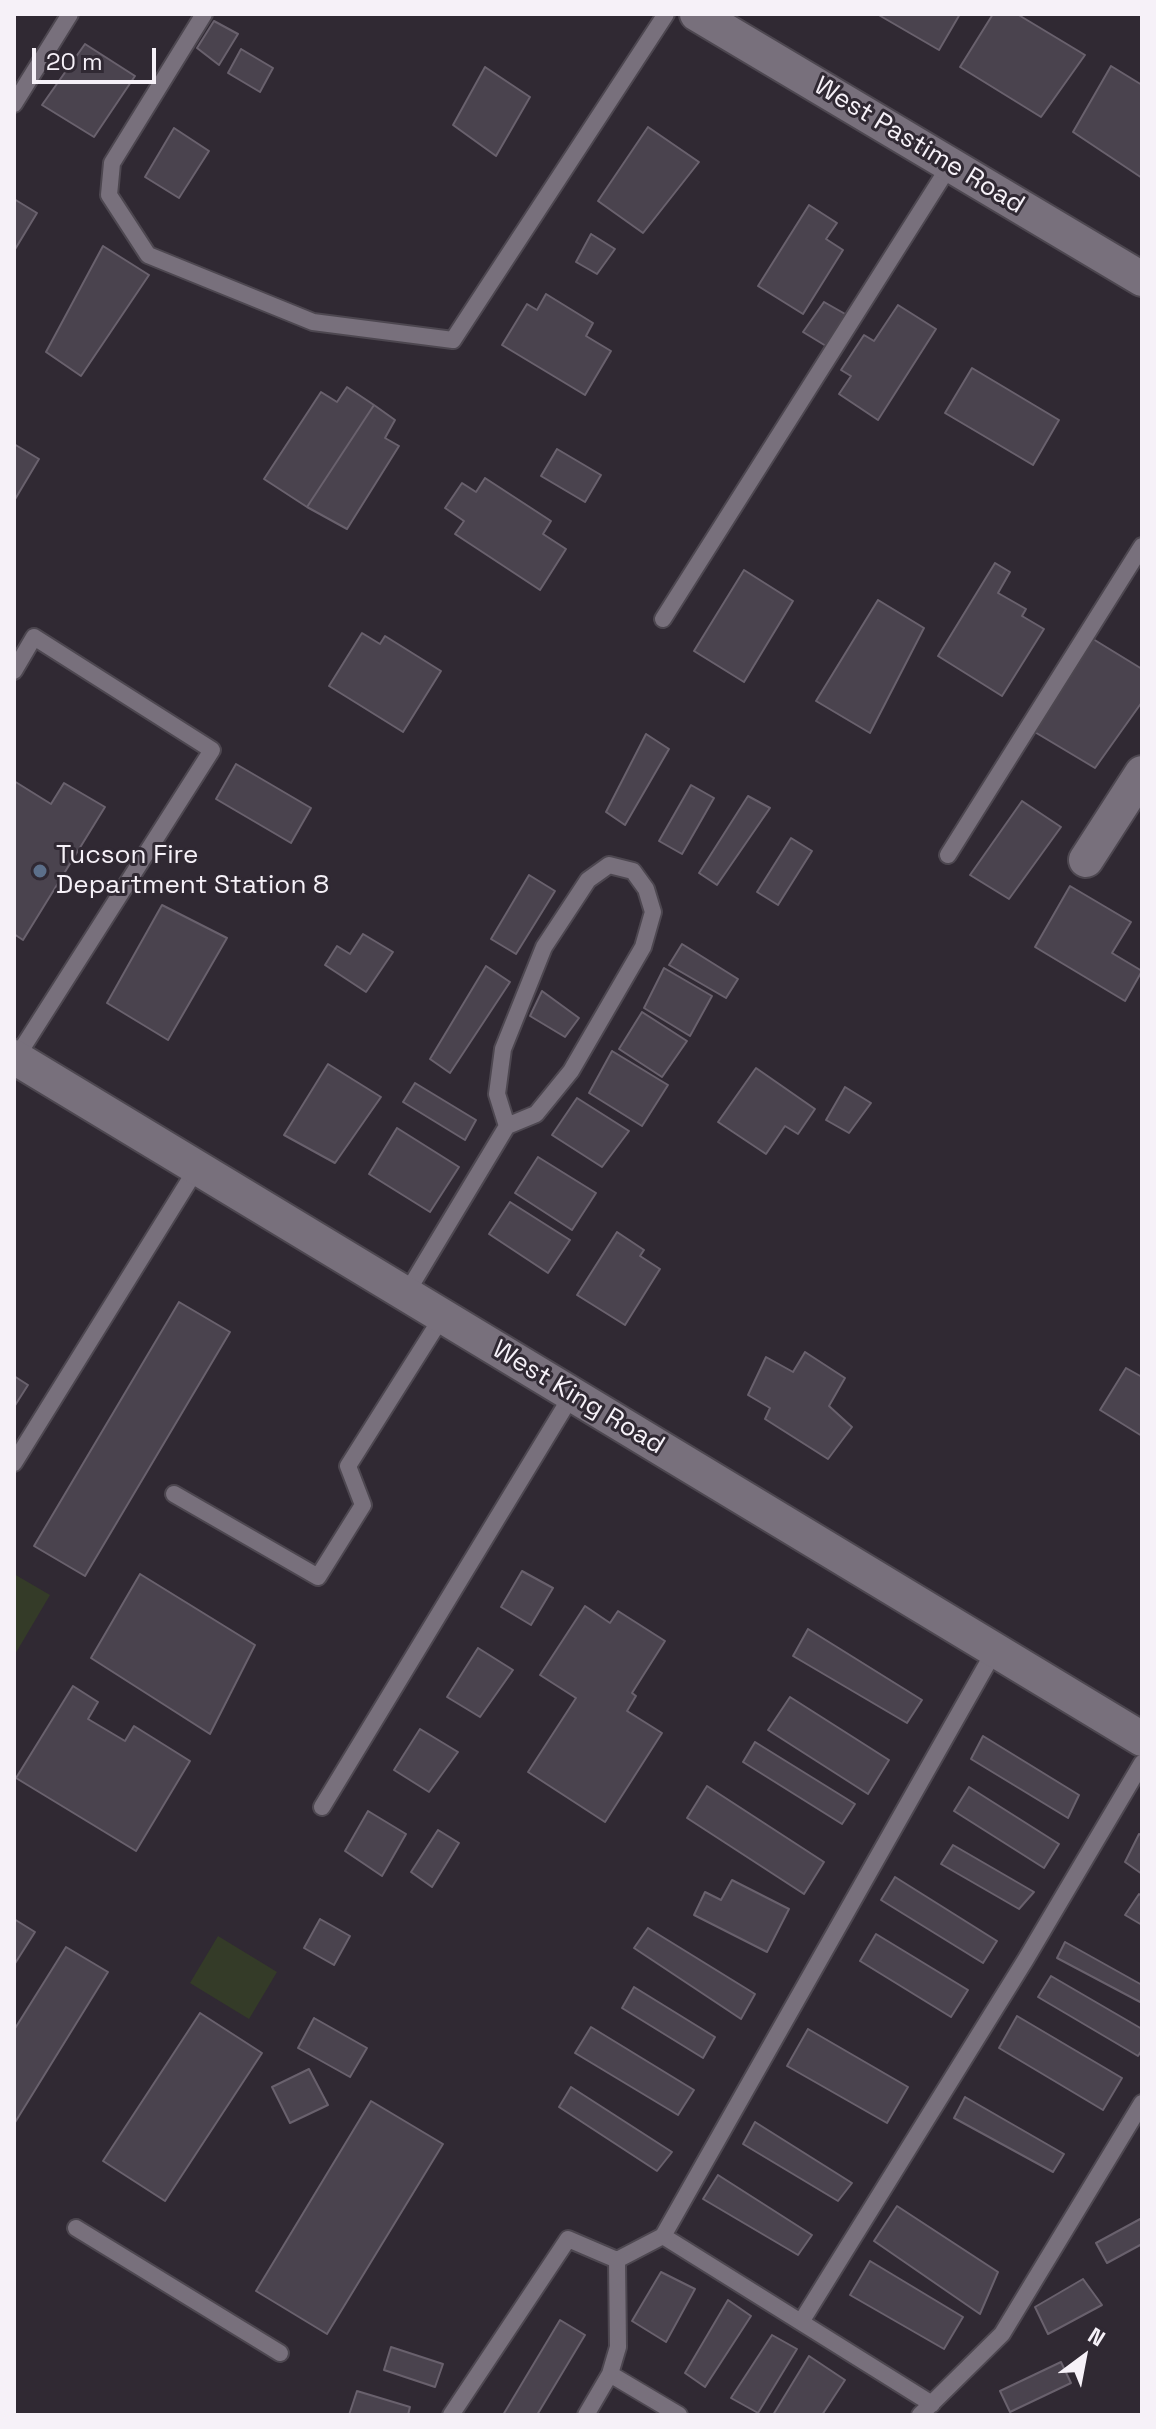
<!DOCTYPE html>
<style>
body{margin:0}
#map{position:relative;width:1156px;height:2429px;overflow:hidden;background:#302933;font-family:"Space Grotesk",sans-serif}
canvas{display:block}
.frame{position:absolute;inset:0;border:16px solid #f6f1f8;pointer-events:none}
.north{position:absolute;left:1044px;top:2317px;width:80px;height:80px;-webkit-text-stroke:6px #302933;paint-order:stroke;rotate:32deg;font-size:22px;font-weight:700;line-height:32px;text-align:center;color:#f6f1f8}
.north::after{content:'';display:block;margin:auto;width:28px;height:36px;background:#f6f1f8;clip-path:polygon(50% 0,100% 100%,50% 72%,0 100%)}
.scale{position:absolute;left:32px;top:48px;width:124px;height:36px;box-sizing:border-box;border:4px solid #f6f1f8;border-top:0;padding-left:10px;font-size:24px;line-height:28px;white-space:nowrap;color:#f6f1f8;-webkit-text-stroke:6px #302933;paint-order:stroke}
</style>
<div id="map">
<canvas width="1156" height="2429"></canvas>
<div class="frame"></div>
<div class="north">N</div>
<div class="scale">20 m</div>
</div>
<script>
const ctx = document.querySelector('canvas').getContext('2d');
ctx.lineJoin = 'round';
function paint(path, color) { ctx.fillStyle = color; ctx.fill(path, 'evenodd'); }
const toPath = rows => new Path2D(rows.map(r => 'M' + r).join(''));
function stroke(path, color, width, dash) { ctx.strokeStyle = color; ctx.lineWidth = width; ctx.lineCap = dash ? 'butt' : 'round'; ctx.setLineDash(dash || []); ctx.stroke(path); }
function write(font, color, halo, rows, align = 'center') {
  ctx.font = font + ' "Space Grotesk",sans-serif'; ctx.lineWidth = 6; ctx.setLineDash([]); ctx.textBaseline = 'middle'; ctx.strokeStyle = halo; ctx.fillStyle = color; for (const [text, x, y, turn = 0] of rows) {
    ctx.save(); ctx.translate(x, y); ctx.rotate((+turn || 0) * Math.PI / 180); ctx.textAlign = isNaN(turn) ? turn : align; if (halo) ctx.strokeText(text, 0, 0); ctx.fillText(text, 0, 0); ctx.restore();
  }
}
paint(toPath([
 [14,1574,50,1595,14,1656],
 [218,1936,277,1972,249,2019,190,1983]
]), '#343b28');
const building = toPath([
 [877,14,960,14,939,50,877,14],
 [993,14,1017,14,1085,55,1041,117,960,67,993,14],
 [214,21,238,34,219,65,197,48,214,21],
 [85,44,135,76,94,137,42,105,85,44],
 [241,49,273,68,260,92,228,73,241,49],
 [1111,66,1142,85,1142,178,1073,132,1111,66],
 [485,67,530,97,496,156,453,125,485,67],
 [648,127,699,162,643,233,598,201,648,127],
 [174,128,209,151,179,198,145,177,174,128],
 [14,199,37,213,14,251,14,199],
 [809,205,837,223,826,239,843,250,803,314,758,286,809,205],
 [591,234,615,249,597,274,576,262,591,234],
 [103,246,149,275,81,376,46,352,103,246],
 [546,294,593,323,586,336,611,351,585,395,502,345,527,304,537,310,546,294],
 [824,302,847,315,826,346,803,332,824,302],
 [898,305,936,329,878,420,839,394,851,376,841,370,864,335,874,341,898,305],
 [972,368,1059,420,1033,465,945,413,972,368],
 [347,387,374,405,307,507,264,479,321,392,337,402,347,387],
 [374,405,395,420,385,438,399,446,347,529,307,507,374,405],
 [14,444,39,459,14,501,14,444],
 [557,449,601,475,585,502,541,476,557,449],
 [485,478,551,521,543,534,566,549,540,590,455,534,464,521,445,508,462,483,476,492,485,478],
 [995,563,1010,572,998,593,1026,609,1022,616,1044,629,1002,696,938,656,995,563],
 [744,570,793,601,744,682,694,651,744,570],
 [878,600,924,628,870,733,816,701,878,600],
 [362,633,380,644,385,636,441,671,403,732,329,686,362,633],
 [1093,639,1142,669,1142,702,1095,768,1028,728,1093,639],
 [646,734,669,749,625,825,606,812,646,734],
 [236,764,311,808,291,843,216,799,236,764],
 [14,781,51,804,64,783,105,807,23,940,14,934,14,781],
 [691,785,714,798,682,854,659,841,691,785],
 [748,796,770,808,717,885,699,873,748,796],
 [1022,801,1061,827,1009,899,970,875,1022,801],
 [791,838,812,851,778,905,757,892,791,838],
 [529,875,555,891,516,954,491,939,529,875],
 [1070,886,1131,922,1112,953,1142,971,1125,1001,1035,947,1070,886],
 [162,905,227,938,168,1040,107,1003,162,905],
 [363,934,393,952,366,992,325,965,337,946,350,954,363,934],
 [682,944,738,979,726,998,669,965,682,944],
 [486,966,510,982,450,1073,430,1059,486,966],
 [664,968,712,996,690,1036,644,1008,664,968],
 [542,991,579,1018,565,1037,530,1016,542,991],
 [642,1012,687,1041,662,1077,619,1049,642,1012],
 [612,1051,668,1085,642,1126,589,1093,612,1051],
 [328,1064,381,1097,335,1163,284,1135,328,1064],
 [756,1068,815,1109,798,1134,785,1126,766,1154,718,1122,756,1068],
 [415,1083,476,1120,465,1140,403,1102,415,1083],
 [845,1087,871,1103,849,1133,826,1120,845,1087],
 [577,1098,629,1131,602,1167,552,1135,577,1098],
 [397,1128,459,1167,430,1212,369,1174,397,1128],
 [538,1157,596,1193,572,1230,515,1193,538,1157],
 [510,1202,570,1240,548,1273,489,1234,510,1202],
 [617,1232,644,1250,640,1256,660,1269,625,1325,577,1295,617,1232],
 [179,1302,230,1332,85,1576,34,1546,179,1302],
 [805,1352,845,1378,829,1406,852,1427,828,1459,765,1419,770,1408,748,1395,766,1357,793,1372,805,1352],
 [1126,1368,1142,1377,1142,1436,1100,1410,1126,1368],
 [14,1376,28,1385,14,1407,14,1376],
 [522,1571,553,1588,531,1625,501,1607,522,1571],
 [140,1574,255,1645,210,1734,91,1658,140,1574],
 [585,1606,610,1623,618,1611,665,1641,632,1693,636,1696,627,1711,662,1733,605,1822,528,1772,576,1698,540,1675,585,1606],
 [808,1629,922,1700,907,1723,793,1656,808,1629],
 [478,1648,513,1670,480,1717,447,1697,478,1648],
 [73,1686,98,1702,88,1719,125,1741,134,1726,190,1761,136,1851,16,1778,73,1686],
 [790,1697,889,1760,868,1794,768,1730,790,1697],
 [420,1729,458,1752,429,1792,394,1770,420,1729],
 [983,1736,1079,1795,1068,1818,971,1759,983,1736],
 [755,1742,855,1804,842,1824,743,1762,755,1742],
 [707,1786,824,1862,804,1894,687,1818,707,1786],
 [969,1787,1059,1844,1044,1868,954,1811,969,1787],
 [368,1811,406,1834,382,1876,345,1851,368,1811],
 [438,1830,459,1843,432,1887,411,1872,438,1830],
 [1139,1834,1142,1835,1142,1874,1125,1862,1139,1834],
 [953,1845,1034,1892,1019,1909,941,1864,953,1845],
 [895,1877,997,1941,983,1963,881,1900,895,1877],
 [732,1880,789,1909,767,1952,694,1915,705,1892,721,1900,732,1880],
 [1139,1894,1142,1896,1142,1925,1125,1915,1139,1894],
 [14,1919,35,1932,14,1965,14,1919],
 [320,1919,350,1936,334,1965,304,1948,320,1919],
 [648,1928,755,1994,741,2019,634,1948,648,1928],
 [876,1934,968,1990,951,2017,860,1961,876,1934],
 [1065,1942,1142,1985,1142,2003,1057,1958,1065,1942],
 [66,1947,108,1972,14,2124,14,2030,66,1947],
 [1051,1976,1142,2029,1142,2050,1138,2056,1038,1997,1051,1976],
 [634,1987,715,2037,703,2058,622,2008,634,1987],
 [200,2013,262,2053,165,2201,103,2161,200,2013],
 [1017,2016,1122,2078,1103,2110,999,2048,1017,2016],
 [314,2018,367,2048,350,2077,298,2048,314,2018],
 [591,2027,694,2090,678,2115,575,2053,591,2027],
 [808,2029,908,2087,887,2123,787,2066,808,2029],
 [309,2069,328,2105,290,2123,272,2087,309,2069],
 [571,2087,672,2152,657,2171,559,2107,571,2087],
 [965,2097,1064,2154,1053,2172,954,2118,965,2097],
 [371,2101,443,2144,327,2334,256,2291,371,2101],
 [755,2122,852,2183,838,2201,743,2144,755,2122],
 [718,2175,812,2235,798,2255,703,2199,718,2175],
 [897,2206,998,2272,980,2314,874,2241,897,2206],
 [1142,2218,1142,2244,1107,2263,1096,2243,1142,2218],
 [870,2261,963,2317,944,2349,850,2295,870,2261],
 [661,2272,695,2289,666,2342,632,2321,661,2272],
 [1083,2279,1102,2305,1048,2334,1035,2307,1083,2279],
 [728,2300,751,2316,705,2387,685,2373,728,2300],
 [560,2320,585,2335,537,2415,503,2415,560,2320],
 [772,2335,797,2349,758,2413,731,2398,772,2335],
 [391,2347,443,2364,435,2387,384,2370,391,2347],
 [809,2356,845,2380,822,2415,773,2415,809,2356],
 [1061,2362,1071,2383,1010,2412,1000,2391,1061,2362],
 [357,2391,410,2407,408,2415,349,2415,357,2391]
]);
paint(building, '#4a434e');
stroke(building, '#69616d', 2);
const lane = toPath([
 [204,14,112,163,109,195,148,255,313,322,453,340,666,14],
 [14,104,70,14],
 [663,619,950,165],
 [14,671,34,637,212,750,16,1058],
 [948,855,1142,546],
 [406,1294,507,1126,536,1114,571,1071,643,947,653,912,646,889,633,871,609,865,588,880,544,947,503,1049,497,1094,507,1126],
 [14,1463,197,1168],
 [174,1494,318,1577,363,1505,348,1466,442,1317],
 [322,1807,572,1395],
 [76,2228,280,2353],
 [663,2236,932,2404],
 [801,2322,1026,1959,1142,1763],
 [610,2374,679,2415],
 [451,2415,568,2239,617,2260,663,2236,995,1650],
 [586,2415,610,2374,618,2347,617,2260],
 [920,2415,1002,2334,1142,2103]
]);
const street = toPath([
 [697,14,1142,279],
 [1086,860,1142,773],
 [14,1057,1142,1739]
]);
stroke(lane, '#4d4750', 20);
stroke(street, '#4d4750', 38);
stroke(lane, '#78707c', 16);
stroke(street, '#78707c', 34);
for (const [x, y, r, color] of [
 [40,871,8,"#5c6f8a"]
]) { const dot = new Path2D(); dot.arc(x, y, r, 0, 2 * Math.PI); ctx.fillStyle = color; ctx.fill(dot); stroke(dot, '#302933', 3); }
write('26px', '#f6f1f8', '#302933', [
 ["West Pastime Road",919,146,31],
 ["West King Road",578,1398,31]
]);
write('26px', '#f6f1f8', '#302933', [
 ["Tucson Fire",56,856],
 ["Department Station 8",56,886]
], 'left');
</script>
